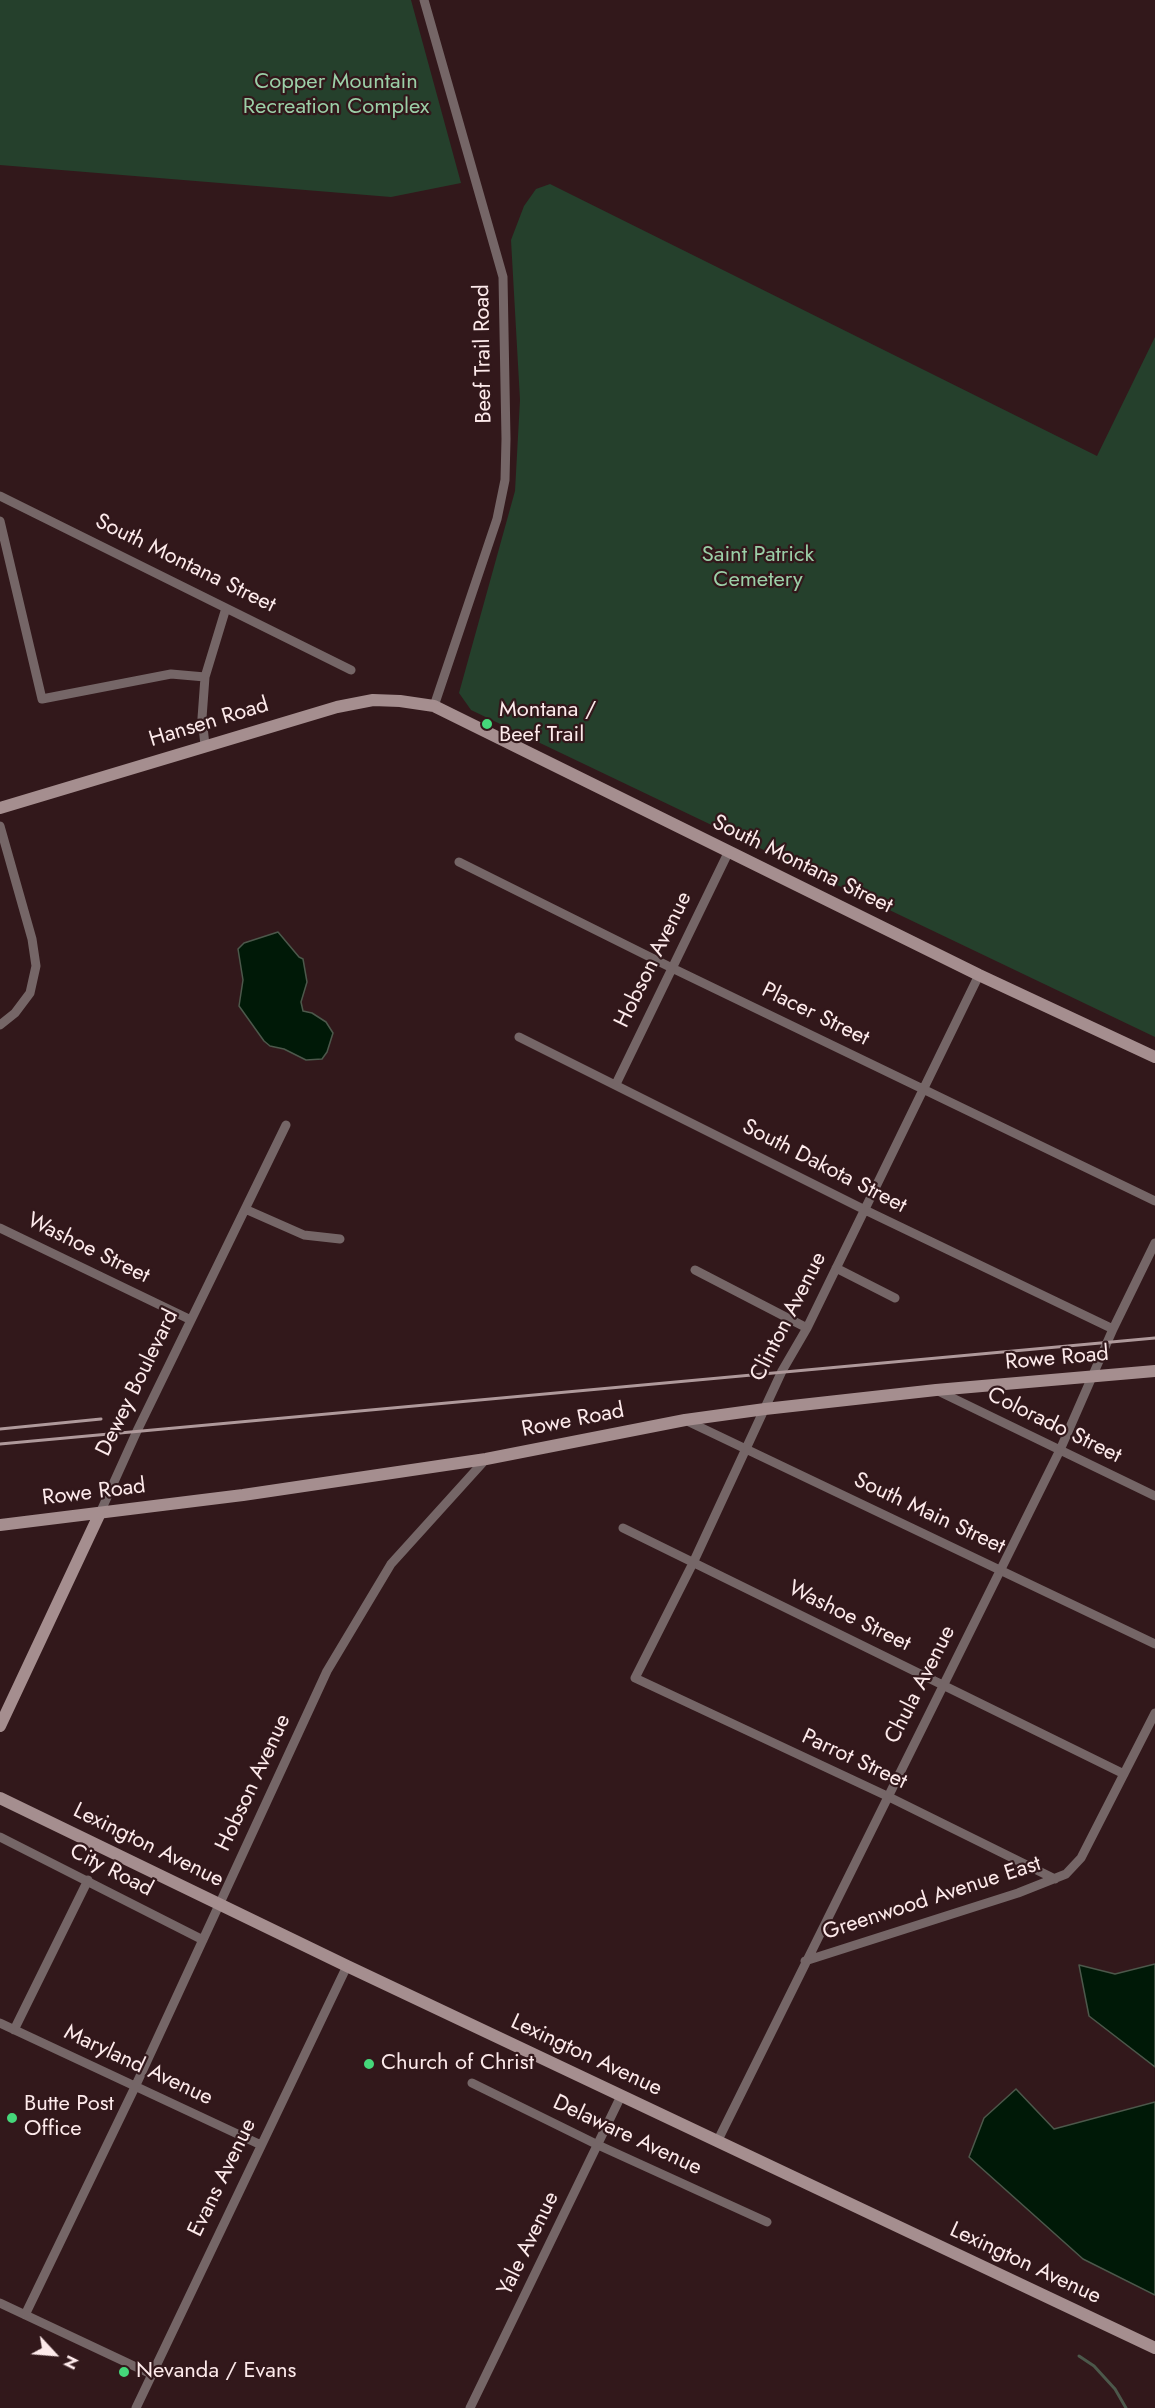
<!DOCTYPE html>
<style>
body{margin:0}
#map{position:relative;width:1155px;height:2408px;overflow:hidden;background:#32181b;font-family:Jost,sans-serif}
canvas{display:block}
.north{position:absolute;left:24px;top:2324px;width:60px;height:60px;-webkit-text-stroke:4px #32181b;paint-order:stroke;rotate:116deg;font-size:16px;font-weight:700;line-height:24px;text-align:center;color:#fdeaeb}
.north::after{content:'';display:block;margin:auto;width:21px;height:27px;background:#fdeaeb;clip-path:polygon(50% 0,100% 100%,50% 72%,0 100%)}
</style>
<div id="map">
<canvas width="1155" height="2408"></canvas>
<div class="north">N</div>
</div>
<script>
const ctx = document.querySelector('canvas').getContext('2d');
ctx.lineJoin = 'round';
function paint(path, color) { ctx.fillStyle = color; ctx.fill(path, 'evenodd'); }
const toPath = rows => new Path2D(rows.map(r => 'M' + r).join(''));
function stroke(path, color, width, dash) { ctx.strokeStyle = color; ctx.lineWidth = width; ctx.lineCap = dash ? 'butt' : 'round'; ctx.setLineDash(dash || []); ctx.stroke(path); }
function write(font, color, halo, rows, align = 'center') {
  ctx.font = font + ' Jost,sans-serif'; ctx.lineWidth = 4.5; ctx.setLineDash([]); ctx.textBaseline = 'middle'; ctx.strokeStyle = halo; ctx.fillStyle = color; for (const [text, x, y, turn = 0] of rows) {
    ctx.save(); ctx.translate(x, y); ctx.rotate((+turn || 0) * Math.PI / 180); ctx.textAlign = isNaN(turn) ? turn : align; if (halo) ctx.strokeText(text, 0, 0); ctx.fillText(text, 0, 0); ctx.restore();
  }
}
paint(toPath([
 [0,0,411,0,461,183,391,197,0,165],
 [550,184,1097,456,1155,337,1155,1037,471,710,459,693,515,491,520,400,511,240,524,206,536,189]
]), '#25402c');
const water = toPath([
 [278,932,299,957,303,959,307,982,301,1002,303,1011,312,1013,326,1022,333,1033,327,1052,322,1059,306,1060,284,1049,270,1046,264,1041,239,1006,243,980,238,949,244,943,278,932],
 [1155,1964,1155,2067,1089,2016,1079,1965,1115,1974,1155,1964],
 [1016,2089,1054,2129,1155,2102,1155,2295,1083,2259,969,2157,984,2118,1016,2089]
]);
paint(water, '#001907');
stroke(water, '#4c584b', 1.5);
stroke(toPath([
 [1079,2356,1094,2366,1115,2389,1126,2408]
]), '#4c584b', 3);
stroke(toPath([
 [424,0,503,277,506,439,505,480,497,519,434,706],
 [0,496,351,670],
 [0,521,42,699,171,674,205,677],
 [205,745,202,718,205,677,226,608],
 [0,826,32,939,36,966,30,993,15,1013,0,1025],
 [459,862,672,968,1155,1201],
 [979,975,807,1328,782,1371,693,1563,635,1678,887,1796,1055,1879],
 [519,1037,865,1210,1113,1329],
 [616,1084,728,853],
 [245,1209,304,1235,340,1239],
 [0,1228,191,1320],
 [836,1268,895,1298],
 [695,1270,807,1328],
 [936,1390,1155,1496],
 [685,1420,1155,1644],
 [100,1513,137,1431,286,1125],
 [623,1528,1124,1774],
 [0,1837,203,1940],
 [805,1961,1018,1893,1066,1874,1081,1858,1155,1713],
 [0,2023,261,2145],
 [14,2030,88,1880],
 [472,2083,598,2145,767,2222],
 [717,2142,1060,1450,1113,1329,1155,1243],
 [0,2303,151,2374],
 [25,2315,135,2087,327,1671,391,1564,486,1459],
 [136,2408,347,1966],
 [470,2408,621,2096]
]), '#756667', 9);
stroke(toPath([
 [0,808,337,707,373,700,400,701,434,706,979,975,1155,1057],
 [0,1525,243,1495,486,1459,685,1420,765,1409,936,1390,1155,1371],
 [0,1726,100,1513],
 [0,1798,347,1966,1155,2348]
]), '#a58e8f', 12);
stroke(toPath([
 [0,1429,101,1419],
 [0,1444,1155,1338]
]), '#af999b', 3);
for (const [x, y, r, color] of [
 [487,724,6,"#45d77a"],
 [369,2064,6,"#45d77a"],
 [12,2118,6,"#45d77a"],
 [124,2372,6,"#45d77a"]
]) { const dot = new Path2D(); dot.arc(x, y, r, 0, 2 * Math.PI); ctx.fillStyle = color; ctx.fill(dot); stroke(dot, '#32181b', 2); }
write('22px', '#9bcfa7', '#32181b', [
 ["Copper Mountain",336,83],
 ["Recreation Complex",336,108],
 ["Saint Patrick",758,556],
 ["Cemetery",758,581]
]);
write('22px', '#fdeaeb', '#32181b', [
 ["Beef Trail Road",484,354,-91],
 ["South Montana Street",185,564,26],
 ["Hansen Road",209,723,-17],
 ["South Montana Street",802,865,26],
 ["Hobson Avenue",654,960,-64],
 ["Placer Street",815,1015,26],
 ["South Dakota Street",824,1167,27],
 ["Washoe Street",88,1249,26],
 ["Clinton Avenue",789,1317,-63],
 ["Rowe Road",1057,1359,-5],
 ["Dewey Boulevard",138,1383,-64],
 ["Rowe Road",573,1421,-11],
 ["Colorado Street",1054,1426,26],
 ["Rowe Road",94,1493,-7],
 ["South Main Street",929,1514,25],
 ["Washoe Street",849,1617,26],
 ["Chula Avenue",921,1685,-63],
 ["Parrot Street",854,1760,25],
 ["Hobson Avenue",254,1783,-65],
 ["Lexington Avenue",148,1846,26],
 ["City Road",111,1871,27],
 ["Greenwood Avenue East",932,1899,-18],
 ["Lexington Avenue",586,2056,25],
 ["Maryland Avenue",138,2066,25],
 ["Delaware Avenue",627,2136,25],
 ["Evans Avenue",223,2178,-64],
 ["Yale Avenue",529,2244,-64],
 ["Lexington Avenue",1025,2264,25]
]);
write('22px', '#fdeaeb', '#32181b', [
 ["Montana /",499,711],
 ["Beef Trail",499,736],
 ["Church of Christ",381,2064],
 ["Butte Post",24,2105],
 ["Office",24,2130],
 ["Nevanda / Evans",136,2372]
], 'left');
</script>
